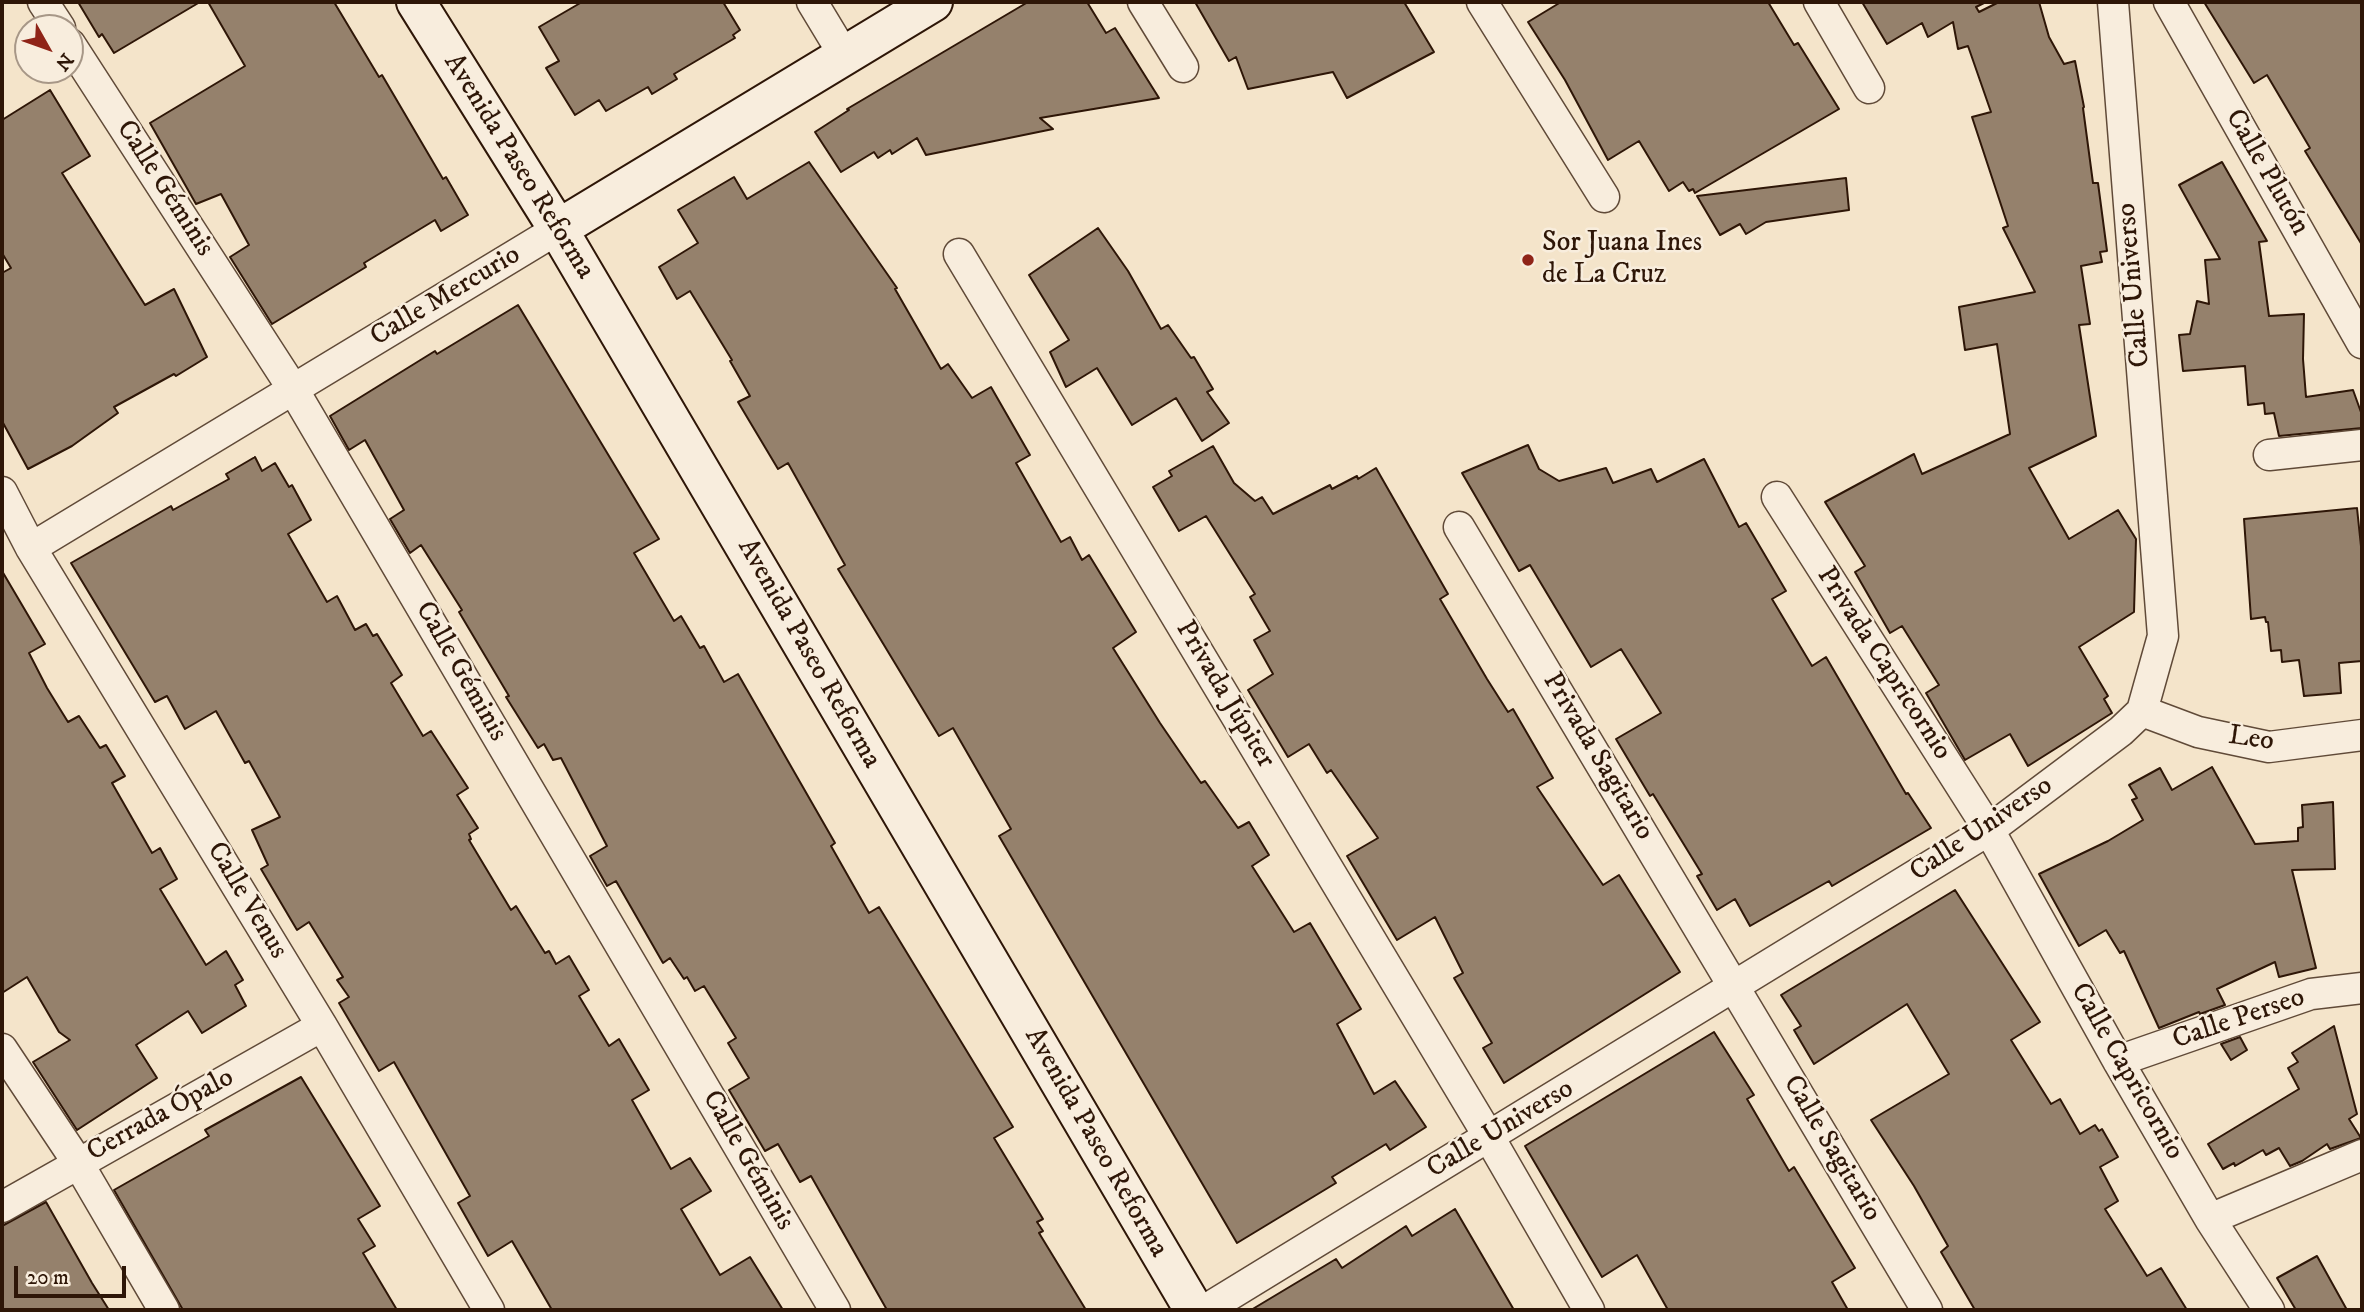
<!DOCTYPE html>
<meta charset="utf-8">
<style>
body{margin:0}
#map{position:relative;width:2364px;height:1312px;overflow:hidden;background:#f4e4ca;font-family:"IM FELL DW Pica",serif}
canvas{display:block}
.frame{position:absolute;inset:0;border:4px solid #2e1607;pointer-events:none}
.north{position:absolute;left:14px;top:14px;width:70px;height:70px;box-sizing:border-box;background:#f8eddd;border:2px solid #a79787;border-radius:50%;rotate:130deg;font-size:19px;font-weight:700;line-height:28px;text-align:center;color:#2e1607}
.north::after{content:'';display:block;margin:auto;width:24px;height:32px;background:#8f2418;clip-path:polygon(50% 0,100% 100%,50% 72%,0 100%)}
.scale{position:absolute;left:14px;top:1266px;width:112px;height:32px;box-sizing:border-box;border:4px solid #2e1607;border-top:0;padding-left:9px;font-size:21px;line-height:24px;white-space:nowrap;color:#2e1607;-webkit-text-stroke:5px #f8eddd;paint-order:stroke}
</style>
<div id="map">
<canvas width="2364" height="1312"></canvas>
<div class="frame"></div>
<div class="north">N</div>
<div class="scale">20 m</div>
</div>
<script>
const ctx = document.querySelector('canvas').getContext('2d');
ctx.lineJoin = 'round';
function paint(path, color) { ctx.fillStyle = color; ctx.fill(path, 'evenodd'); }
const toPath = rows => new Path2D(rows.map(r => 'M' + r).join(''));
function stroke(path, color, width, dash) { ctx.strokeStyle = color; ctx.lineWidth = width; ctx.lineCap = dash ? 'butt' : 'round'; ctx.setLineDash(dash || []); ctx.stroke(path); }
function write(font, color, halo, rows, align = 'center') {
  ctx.font = font + ' "IM FELL DW Pica",serif'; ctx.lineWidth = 5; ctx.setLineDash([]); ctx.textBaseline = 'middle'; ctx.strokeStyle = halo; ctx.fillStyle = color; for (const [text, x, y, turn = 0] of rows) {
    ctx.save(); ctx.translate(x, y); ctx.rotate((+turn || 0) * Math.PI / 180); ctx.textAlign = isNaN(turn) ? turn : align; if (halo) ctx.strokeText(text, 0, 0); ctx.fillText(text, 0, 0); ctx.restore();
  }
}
const building = toPath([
 [78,2,200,2,114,53,102,34,99,37,78,2],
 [208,2,334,2,379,77,382,75,443,179,446,177,468,215,441,231,435,220,364,263,366,267,272,324,230,257,249,245,221,194,196,204,150,123,245,66,208,2],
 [582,2,723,2,740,30,733,35,735,38,674,74,677,79,652,94,648,87,606,111,599,100,575,115,546,68,559,61,539,27,582,2],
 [1028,2,1087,2,1106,33,1115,28,1159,98,1040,118,1053,129,926,155,917,138,892,154,890,150,878,158,874,152,841,172,815,132,849,110,847,109,1028,2],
 [1195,2,1404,2,1434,52,1347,98,1333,72,1248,89,1236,57,1229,61,1195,2],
 [1561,2,1768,2,1794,45,1798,43,1839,109,1695,193,1693,189,1689,191,1683,182,1669,191,1639,141,1608,160,1565,80,1528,22,1561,2],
 [1862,2,1986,2,1976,7,1979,12,1999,2,2039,2,2049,37,2064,64,2075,61,2084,107,2083,108,2093,183,2098,183,2107,251,2100,252,2102,262,2081,266,2090,324,2079,325,2096,436,2029,468,2069,539,2118,510,2136,539,2134,612,2079,647,2108,696,2104,699,2112,713,2028,766,2010,734,1965,760,1926,693,1939,685,1902,626,1890,633,1855,572,1865,566,1825,502,1914,454,1922,474,2010,434,1997,344,1965,350,1959,307,2035,292,2003,228,2008,226,1972,117,1991,112,1968,46,1958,49,1953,22,1928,37,1922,23,1887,44,1862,2],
 [2204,2,2362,2,2362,245,2305,151,2310,148,2267,75,2254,83,2204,2],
 [50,90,90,156,62,173,145,305,174,289,207,357,176,376,174,374,114,407,118,413,72,446,28,469,2,421,2,273,11,268,2,253,2,120,50,90],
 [809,162,897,288,895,289,941,369,948,364,972,398,991,387,1030,455,1016,463,1061,542,1070,537,1082,560,1089,555,1136,632,1113,648,1160,723,1201,783,1205,781,1238,828,1249,822,1269,855,1252,866,1294,932,1310,923,1361,1009,1337,1024,1374,1094,1395,1081,1426,1127,1390,1150,1386,1144,1332,1177,1336,1183,1237,1243,999,836,1011,829,953,728,939,736,838,569,845,565,788,463,778,469,738,402,750,396,730,361,732,360,690,291,677,299,659,267,698,243,678,210,734,177,747,199,809,162],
 [2222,162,2267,241,2259,242,2269,316,2304,314,2303,359,2306,397,2353,390,2362,415,2362,428,2279,436,2274,413,2265,414,2264,403,2248,405,2245,366,2183,371,2179,335,2190,334,2197,301,2209,304,2205,260,2220,259,2179,185,2222,162],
 [1846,178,1849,210,1766,222,1746,234,1740,224,1720,235,1697,196,1846,178],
 [1098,228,1128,271,1161,329,1168,325,1191,358,1194,357,1213,389,1207,392,1229,423,1202,441,1176,398,1132,425,1097,368,1066,387,1050,352,1069,340,1029,275,1098,228],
 [518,305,659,539,634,553,674,621,681,616,700,648,704,646,724,682,738,674,835,843,831,846,869,913,879,907,1013,1127,994,1138,1043,1219,1037,1222,1043,1231,1039,1233,1086,1310,887,1310,811,1176,800,1182,778,1144,765,1151,729,1090,749,1078,728,1043,736,1038,704,986,695,991,687,977,684,979,670,958,663,963,616,881,607,886,590,856,607,846,561,758,553,760,544,744,538,748,506,697,509,696,459,612,462,610,421,545,410,553,390,519,404,510,365,440,349,450,330,416,435,351,437,354,518,305],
 [1528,445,1539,469,1559,481,1606,468,1613,483,1651,469,1657,482,1704,459,1739,527,1746,523,1786,591,1772,599,1812,666,1826,657,1906,794,1908,793,1931,828,1832,886,1829,881,1750,926,1735,899,1717,910,1697,876,1702,874,1653,794,1650,796,1616,739,1661,713,1621,649,1591,667,1530,565,1519,571,1462,473,1528,445],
 [1213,446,1234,483,1255,501,1262,497,1273,514,1330,485,1332,489,1357,476,1358,479,1376,468,1448,594,1440,599,1487,679,1508,712,1513,709,1553,778,1537,787,1603,885,1619,875,1680,972,1504,1083,1483,1048,1492,1043,1454,978,1463,973,1435,917,1397,940,1347,856,1378,838,1331,770,1327,773,1309,744,1288,757,1248,690,1273,674,1254,640,1270,631,1250,597,1255,594,1206,516,1179,531,1153,487,1172,476,1169,471,1213,446],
 [255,457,262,471,275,463,289,487,292,485,311,520,288,534,327,602,337,596,355,630,366,624,373,636,377,634,402,675,391,683,423,736,431,731,468,788,457,795,478,828,469,834,471,839,469,840,511,910,516,906,545,953,549,951,556,964,569,956,589,990,579,996,609,1046,619,1039,649,1090,632,1100,671,1169,690,1158,711,1191,681,1209,720,1275,750,1257,783,1310,552,1310,512,1241,488,1256,458,1203,470,1196,394,1062,379,1071,339,1003,349,997,337,980,343,977,309,922,297,930,261,869,268,865,252,830,280,817,249,761,245,763,216,711,185,729,167,696,155,702,71,563,171,506,173,510,229,479,226,474,255,457],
 [2357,508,2362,556,2362,661,2339,663,2341,693,2304,696,2299,660,2282,662,2281,650,2271,651,2268,622,2266,622,2265,617,2251,619,2244,519,2357,508],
 [2,571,45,644,29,653,47,688,68,722,79,716,100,748,106,745,125,776,112,783,152,853,160,848,177,879,160,889,206,965,226,951,243,980,235,985,246,1006,202,1033,188,1011,136,1045,157,1078,77,1130,33,1062,70,1040,59,1032,27,977,2,993,2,571],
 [2212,767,2255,844,2298,841,2298,828,2303,827,2302,805,2333,802,2335,869,2292,870,2316,968,2279,977,2275,962,2217,989,2225,1005,2200,1014,2199,1012,2159,1028,2124,951,2120,953,2106,930,2079,946,2039,874,2108,841,2143,820,2132,800,2137,798,2129,785,2160,768,2172,790,2212,767],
 [1955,890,2040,1022,2011,1040,2051,1104,2060,1099,2080,1134,2095,1125,2099,1131,2102,1129,2118,1157,2100,1167,2118,1201,2105,1209,2147,1276,2161,1268,2187,1310,1975,1310,1941,1252,1948,1246,1914,1186,1871,1120,1949,1074,1907,1004,1814,1064,1794,1030,1801,1026,1781,995,1955,890],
 [2334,1026,2357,1114,2349,1119,2361,1138,2330,1149,2327,1144,2302,1161,2290,1166,2279,1148,2266,1155,2263,1150,2235,1166,2234,1163,2223,1169,2208,1144,2299,1089,2288,1068,2298,1062,2292,1053,2334,1026],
 [1714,1032,1754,1095,1747,1099,1789,1171,1794,1167,1855,1268,1832,1282,1848,1310,1668,1310,1637,1255,1602,1277,1525,1146,1714,1032],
 [2240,1037,2247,1050,2231,1060,2221,1044,2240,1037],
 [301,1077,380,1206,358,1219,375,1246,363,1253,397,1310,183,1310,114,1190,209,1136,205,1130,301,1077],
 [46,1202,92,1283,109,1310,2,1310,2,1226,46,1202],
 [1455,1209,1514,1310,1251,1310,1336,1259,1342,1268,1406,1226,1412,1236,1455,1209],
 [2317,1256,2347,1310,2296,1310,2277,1278,2317,1256]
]);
paint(building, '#95816c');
stroke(building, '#2e1607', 2);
const street = toPath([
 [43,2,60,28],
 [812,2,844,55],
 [1143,2,1183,67],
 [1482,2,1604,197],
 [1819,2,1869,88],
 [2169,2,2362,343],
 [70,44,293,389,835,1310],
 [959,254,1489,1137,1589,1310],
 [2269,455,2362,445],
 [2,492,31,548,322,1026,489,1310],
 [1777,497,1989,830,2118,1061,2210,1219,2269,1310],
 [1459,527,1927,1310],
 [31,548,558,229],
 [2142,711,2198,732,2269,747,2362,735],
 [2,1049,78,1163,164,1310],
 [2118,1061,2311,994,2362,988],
 [2,1207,322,1026],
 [2210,1219,2362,1155],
 [1205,1310,1989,830,2121,731,2142,711,2163,636,2113,2]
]);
const secondary = toPath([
 [416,2,558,229,1194,1310],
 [558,229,933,2]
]);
stroke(street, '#604a38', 33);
stroke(secondary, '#2e1607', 42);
stroke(street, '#f8eddd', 30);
stroke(secondary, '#f8eddd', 38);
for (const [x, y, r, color] of [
 [1528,260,7,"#8f2418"]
]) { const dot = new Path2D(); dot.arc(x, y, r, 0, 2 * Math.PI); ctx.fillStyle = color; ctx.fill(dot); stroke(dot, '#f8eddd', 2.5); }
write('28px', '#2e1607', '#f8eddd', [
 ["Avenida Paseo Reforma",518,167,58],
 ["Calle Plutón",2266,173,60],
 ["Calle Géminis",164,189,57],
 ["Calle Universo",2135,285,-95],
 ["Calle Mercurio",446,297,-31],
 ["Avenida Paseo Reforma",808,654,60],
 ["Privada Capricornio",1883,664,57],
 ["Calle Géminis",460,672,60],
 ["Privada Júpiter",1224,695,59],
 ["Leo",2251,740,8],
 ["Privada Sagitario",1597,757,59],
 ["Calle Universo",1982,830,-34],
 ["Calle Venus",246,901,59],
 ["Calle Perseo",2239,1020,-19],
 ["Calle Capricornio",2126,1072,60],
 ["Cerrada Ópalo",161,1116,-29],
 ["Calle Universo",1501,1130,-31],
 ["Avenida Paseo Reforma",1095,1143,60],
 ["Calle Sagitario",1831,1149,59],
 ["Calle Géminis",747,1161,60]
]);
write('28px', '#2e1607', '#f8eddd', [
 ["Sor Juana Ines",1542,244],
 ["de La Cruz",1542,276]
], 'left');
</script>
